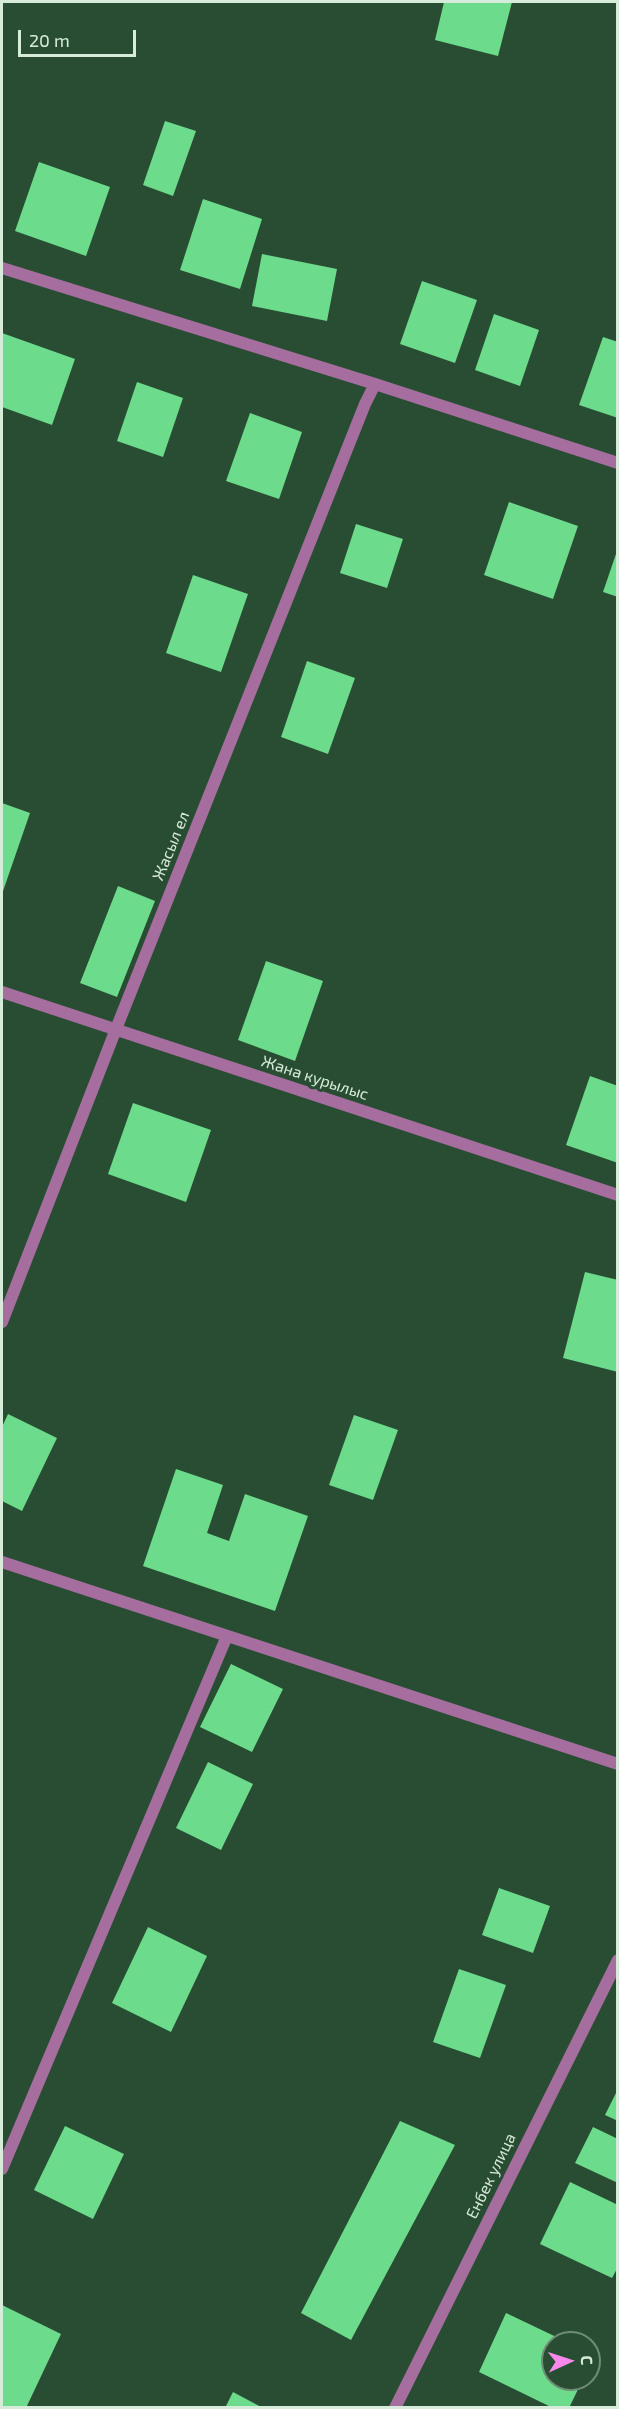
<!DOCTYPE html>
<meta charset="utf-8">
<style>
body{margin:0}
#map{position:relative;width:619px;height:2409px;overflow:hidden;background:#294d32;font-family:"Exo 2",sans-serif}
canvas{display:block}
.frame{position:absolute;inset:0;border:3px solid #d7ebdb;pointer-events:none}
.north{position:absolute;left:541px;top:2331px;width:60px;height:60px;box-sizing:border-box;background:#294d32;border:2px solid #6f8c76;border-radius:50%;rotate:87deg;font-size:16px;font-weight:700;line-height:24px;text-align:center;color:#d7ebdb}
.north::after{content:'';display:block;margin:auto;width:21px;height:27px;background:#f788ec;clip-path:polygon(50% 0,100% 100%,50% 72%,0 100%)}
.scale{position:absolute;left:18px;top:30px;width:118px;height:27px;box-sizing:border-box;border:3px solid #d7ebdb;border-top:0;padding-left:8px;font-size:18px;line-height:21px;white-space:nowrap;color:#d7ebdb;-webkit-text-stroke:4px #294d32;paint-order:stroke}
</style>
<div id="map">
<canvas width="619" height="2409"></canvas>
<div class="frame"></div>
<div class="north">С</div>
<div class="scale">20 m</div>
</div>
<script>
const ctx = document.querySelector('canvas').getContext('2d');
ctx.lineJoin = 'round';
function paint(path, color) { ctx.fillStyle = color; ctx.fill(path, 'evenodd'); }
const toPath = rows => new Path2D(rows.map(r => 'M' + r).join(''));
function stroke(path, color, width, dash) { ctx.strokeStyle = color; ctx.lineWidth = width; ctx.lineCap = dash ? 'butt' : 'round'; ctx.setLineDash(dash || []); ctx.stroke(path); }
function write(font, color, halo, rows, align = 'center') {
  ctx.font = font + ' "Exo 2",sans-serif'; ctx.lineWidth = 6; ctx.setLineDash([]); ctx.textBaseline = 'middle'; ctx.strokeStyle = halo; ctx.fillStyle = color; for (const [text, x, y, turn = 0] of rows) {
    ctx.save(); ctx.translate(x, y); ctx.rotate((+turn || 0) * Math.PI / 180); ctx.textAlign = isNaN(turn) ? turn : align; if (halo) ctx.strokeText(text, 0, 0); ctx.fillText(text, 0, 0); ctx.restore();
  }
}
paint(toPath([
 [444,2,512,2,498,56,435,40],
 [165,121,196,131,173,196,143,185],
 [39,162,110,187,86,256,15,231],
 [203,199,262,219,240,289,180,270],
 [262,254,337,269,327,321,252,306],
 [422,281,477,300,455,363,400,344],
 [494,314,539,330,520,386,475,370],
 [2,333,75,359,52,425,2,407],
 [603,337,618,342,618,418,579,405],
 [137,382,183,398,163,457,117,441],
 [250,413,302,432,279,499,226,481],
 [509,502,578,526,553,599,484,575],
 [356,524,403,539,387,588,340,573],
 [617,551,618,551,618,597,603,592],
 [193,575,248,594,221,672,166,653],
 [307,661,355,678,328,754,281,737],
 [2,803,30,813,2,894],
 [118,886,155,901,117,997,80,983],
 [266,961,323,981,295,1061,238,1040],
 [590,1076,618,1086,618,1163,566,1145],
 [133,1103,211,1130,186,1202,108,1174],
 [585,1272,618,1280,618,1372,563,1358],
 [8,1414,57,1438,22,1511,2,1501,2,1427],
 [354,1415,398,1430,373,1500,329,1485],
 [176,1469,223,1485,207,1533,229,1541,245,1494,308,1516,275,1611,143,1566],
 [231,1664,283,1689,252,1752,200,1727],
 [208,1762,253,1784,221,1850,176,1828],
 [499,1888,550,1906,533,1953,482,1935],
 [148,1927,207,1956,171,2032,112,2003],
 [459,1969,506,1985,480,2058,433,2042],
 [618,2089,618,2121,605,2115],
 [400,2121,455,2145,351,2340,301,2313],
 [65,2126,124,2154,93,2219,34,2190],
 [593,2127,618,2139,618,2183,575,2163],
 [570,2182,618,2205,618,2267,612,2278,540,2244],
 [2,2305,61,2334,26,2408,2,2408],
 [506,2313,569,2343,553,2343,553,2379,583,2379,569,2408,553,2408,479,2372],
 [589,2352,595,2355,589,2367],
 [233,2392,263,2408,225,2408]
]), '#6cdb8c');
stroke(toPath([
 [2,268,375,384,618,463],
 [2,992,618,1195],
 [2,1322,116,1029,365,404,375,384],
 [2,1562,618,1764],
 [2,2169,227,1636],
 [395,2408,618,1960]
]), '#a56e9f', 12);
write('16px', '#d7ebdb', '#294d32', [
 ["Жасыл ел",171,846,-68],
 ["Жана курылыс",315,1078,18],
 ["Енбек улица",491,2176,-64]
]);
</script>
